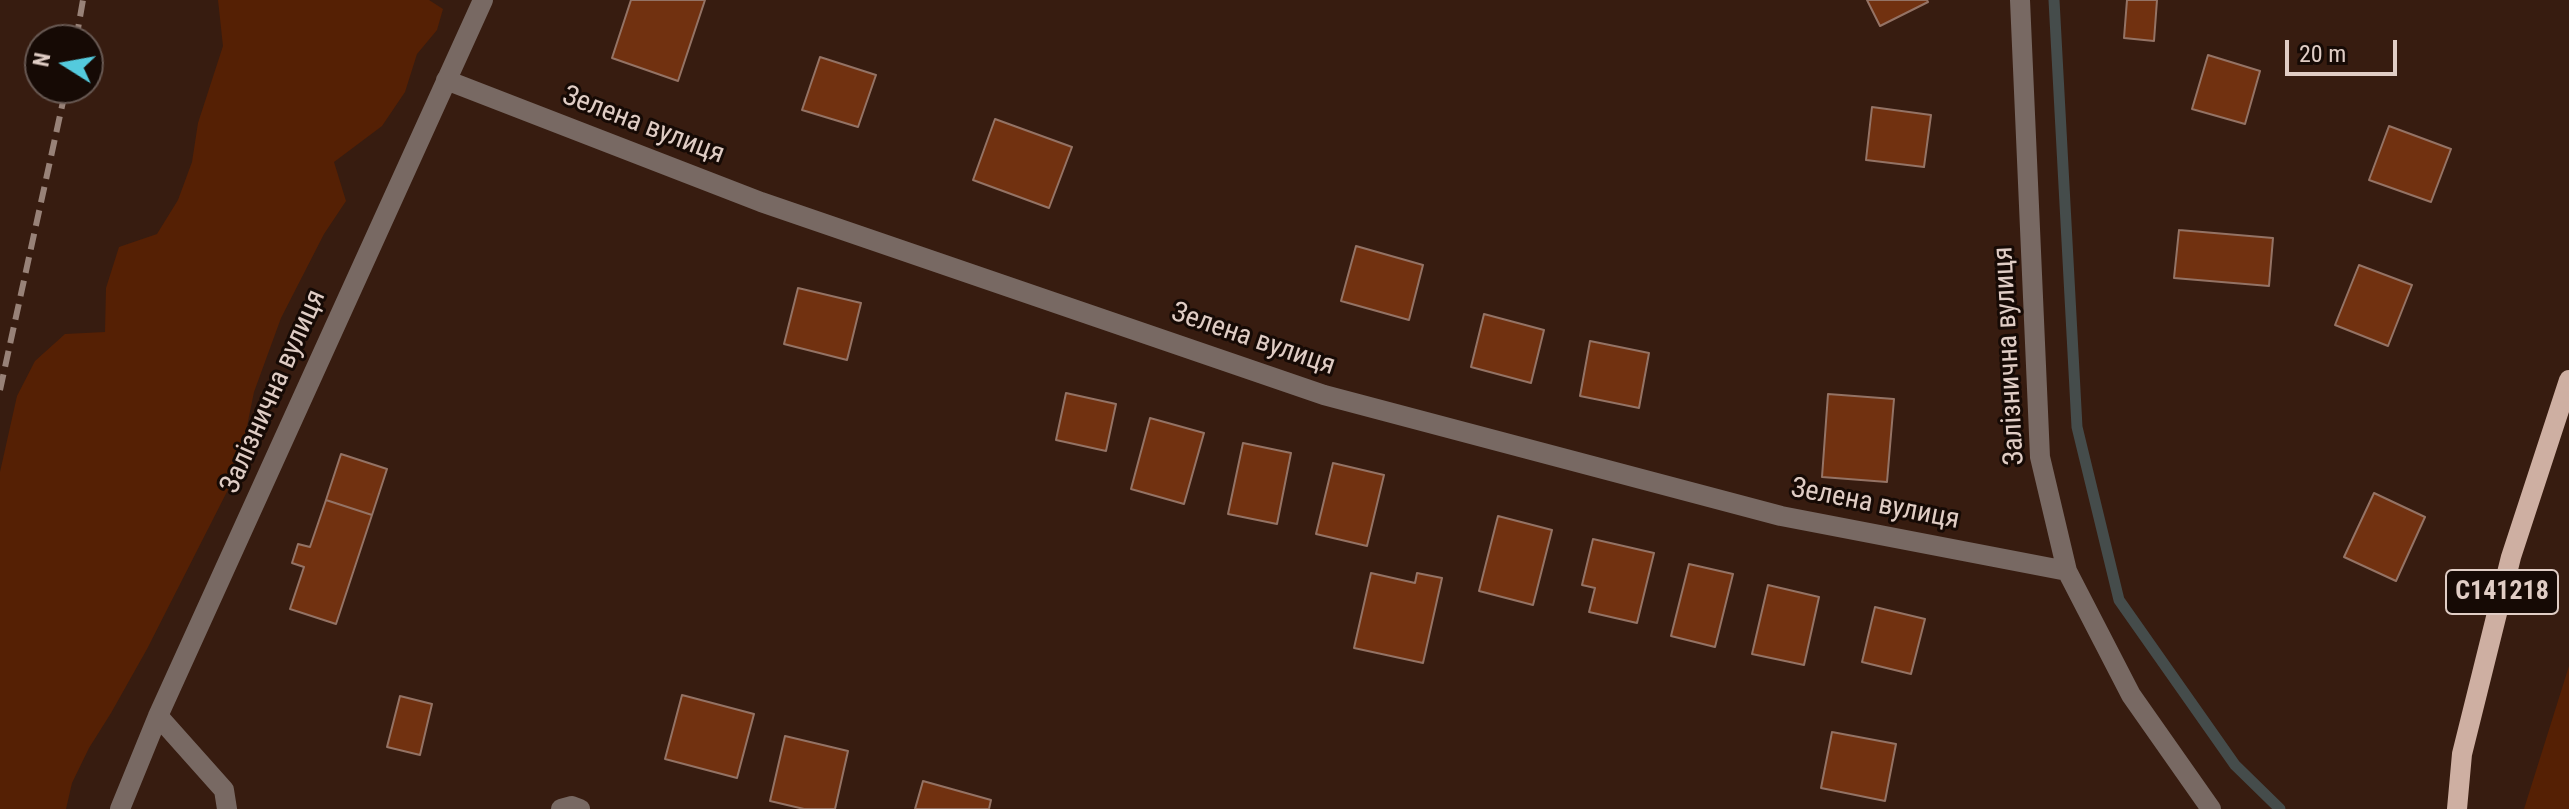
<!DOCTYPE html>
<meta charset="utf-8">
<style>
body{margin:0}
#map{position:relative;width:2569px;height:809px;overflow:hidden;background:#371c10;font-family:"Roboto Condensed",sans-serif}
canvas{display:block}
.north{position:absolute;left:24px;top:24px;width:80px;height:80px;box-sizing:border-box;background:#160a05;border:2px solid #675852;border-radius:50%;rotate:281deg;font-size:22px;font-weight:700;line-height:32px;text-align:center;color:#e0cdc5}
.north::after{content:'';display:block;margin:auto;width:28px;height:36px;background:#54cadd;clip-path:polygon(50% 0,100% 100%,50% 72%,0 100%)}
.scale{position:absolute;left:2285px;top:40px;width:112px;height:36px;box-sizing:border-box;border:4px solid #e0cdc5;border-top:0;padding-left:10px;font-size:24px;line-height:28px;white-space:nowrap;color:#e0cdc5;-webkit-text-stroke:6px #160a05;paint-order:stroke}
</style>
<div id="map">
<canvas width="2569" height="809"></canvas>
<div class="north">N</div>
<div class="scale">20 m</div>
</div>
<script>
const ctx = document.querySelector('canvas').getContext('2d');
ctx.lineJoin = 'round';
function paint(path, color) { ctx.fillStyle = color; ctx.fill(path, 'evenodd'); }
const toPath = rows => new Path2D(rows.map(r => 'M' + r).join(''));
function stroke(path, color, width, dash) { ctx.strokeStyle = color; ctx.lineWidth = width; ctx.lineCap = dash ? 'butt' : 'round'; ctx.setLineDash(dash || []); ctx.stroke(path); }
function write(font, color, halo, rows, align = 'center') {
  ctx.font = font + ' "Roboto Condensed",sans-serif'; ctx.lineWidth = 6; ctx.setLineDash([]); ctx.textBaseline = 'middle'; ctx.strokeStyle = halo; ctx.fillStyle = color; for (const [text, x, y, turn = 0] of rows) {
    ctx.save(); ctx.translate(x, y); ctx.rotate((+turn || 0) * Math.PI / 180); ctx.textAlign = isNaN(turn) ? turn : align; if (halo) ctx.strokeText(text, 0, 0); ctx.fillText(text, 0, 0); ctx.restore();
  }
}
paint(toPath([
 [218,0,429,0,443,9,437,30,417,54,405,92,382,126,334,162,346,201,324,234,281,318,254,392,238,470,147,649,111,713,89,748,72,783,66,809,0,809,0,472,17,396,35,361,65,334,105,332,106,288,119,247,157,234,178,200,192,162,198,123,223,46],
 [2569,666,2569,809,2524,809]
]), '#552004');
stroke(toPath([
 [2054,0,2077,427,2119,600,2235,765,2280,809]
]), '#454c4b', 11);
const building = toPath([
 [631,0,705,0,678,81,612,58,631,0],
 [1867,0,1927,0,1928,2,1880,26,1867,0],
 [2127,0,2157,0,2154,41,2124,38,2127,0],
 [2208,55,2260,71,2245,124,2192,109,2208,55],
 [820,57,876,75,858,127,802,110,820,57],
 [1872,107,1931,115,1924,167,1866,160,1872,107],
 [995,119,1072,147,1049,208,973,180,995,119],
 [2389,126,2451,149,2431,202,2369,180,2389,126],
 [2179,230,2273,238,2269,286,2174,278,2179,230],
 [1356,246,1423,265,1409,320,1341,301,1356,246],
 [2359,265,2412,285,2388,346,2335,325,2359,265],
 [798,288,861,303,847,360,784,344,798,288],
 [1484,314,1544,330,1531,383,1471,367,1484,314],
 [1590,341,1649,353,1639,408,1580,396,1590,341],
 [1066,393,1116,404,1106,451,1056,440,1066,393],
 [1828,394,1894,399,1887,482,1822,477,1828,394],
 [1150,418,1204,433,1184,504,1131,489,1150,418],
 [1243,443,1291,453,1277,524,1228,514,1243,443],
 [341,454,387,469,372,515,326,500,341,454],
 [1333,463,1384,475,1367,546,1316,534,1333,463],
 [2374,493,2425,517,2396,581,2344,557,2374,493],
 [326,500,372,515,336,624,290,609,304,567,292,563,298,544,310,547,326,500],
 [1498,516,1552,530,1533,605,1479,591,1498,516],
 [1593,539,1654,553,1637,623,1589,612,1595,588,1582,585,1593,539],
 [1689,564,1733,574,1715,647,1671,636,1689,564],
 [1371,573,1415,583,1417,573,1442,578,1423,663,1354,648,1371,573],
 [1768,585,1819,597,1804,665,1752,654,1768,585],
 [1875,607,1925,619,1911,674,1862,662,1875,607],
 [682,695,754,714,737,778,665,759,682,695],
 [400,696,432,704,420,755,387,747,400,696],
 [1832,732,1896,744,1885,801,1821,788,1832,732],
 [785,736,848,751,835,809,804,809,770,801,785,736],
 [923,781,991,800,989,809,915,809,923,781]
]);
paint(building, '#713110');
stroke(building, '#947365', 2);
stroke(toPath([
 [2020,0,2040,457,2067,571,2131,695,2211,809],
 [446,80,761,202,1324,395,1781,516,2067,571],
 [158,716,224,790,227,809],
 [120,809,158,716,483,0],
 [561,809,572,806,580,809]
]), '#786963', 20);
stroke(toPath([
 [2457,809,2462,754,2511,557,2569,380]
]), '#ceafa2', 20);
stroke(toPath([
 [76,40,83,0],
 [0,390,66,88]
]), '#988278', 6, [16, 8]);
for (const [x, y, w] of [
 [2502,592,112]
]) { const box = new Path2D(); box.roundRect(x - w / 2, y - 22, w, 44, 6); ctx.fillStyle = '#160a05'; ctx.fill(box); stroke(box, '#e0cdc5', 2); }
write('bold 26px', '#e0cdc5', null, [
 ["С141218",2502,592]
]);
write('28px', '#e0cdc5', '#160a05', [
 ["Зелена вулиця",643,126,21],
 ["Зелена вулиця",1253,340,19],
 ["Залізнична вулиця",2010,356,-93],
 ["Залізнична вулиця",274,392,-66],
 ["Зелена вулиця",1875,505,11]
]);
</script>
